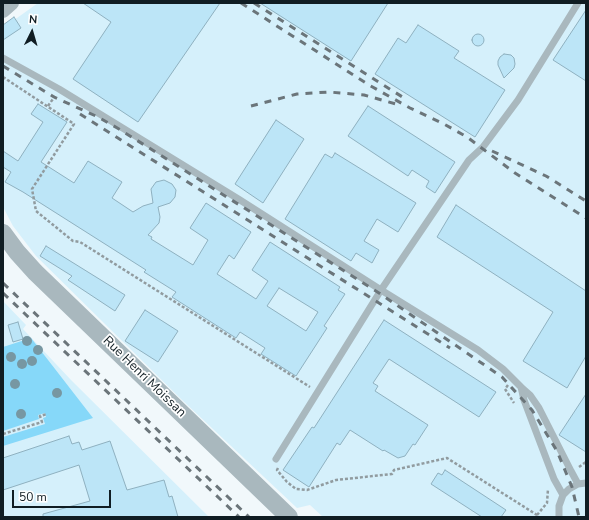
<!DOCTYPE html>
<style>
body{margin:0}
#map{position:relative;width:589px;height:520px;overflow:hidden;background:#f1f8fb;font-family:"Nunito Sans",sans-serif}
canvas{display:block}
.frame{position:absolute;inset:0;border:4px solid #101d23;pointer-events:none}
.north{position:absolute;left:12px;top:12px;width:40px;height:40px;-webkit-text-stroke:3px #fff;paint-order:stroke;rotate:5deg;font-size:11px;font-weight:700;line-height:16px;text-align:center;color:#101d23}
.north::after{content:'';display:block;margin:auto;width:14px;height:18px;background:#101d23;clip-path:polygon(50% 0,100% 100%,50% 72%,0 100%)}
.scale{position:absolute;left:12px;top:490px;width:99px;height:18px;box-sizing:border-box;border:2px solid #101d23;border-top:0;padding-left:5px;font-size:12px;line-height:14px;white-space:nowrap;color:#101d23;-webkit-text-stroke:3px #fff;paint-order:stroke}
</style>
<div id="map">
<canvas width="589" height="520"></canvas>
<div class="frame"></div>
<div class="north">N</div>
<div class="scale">50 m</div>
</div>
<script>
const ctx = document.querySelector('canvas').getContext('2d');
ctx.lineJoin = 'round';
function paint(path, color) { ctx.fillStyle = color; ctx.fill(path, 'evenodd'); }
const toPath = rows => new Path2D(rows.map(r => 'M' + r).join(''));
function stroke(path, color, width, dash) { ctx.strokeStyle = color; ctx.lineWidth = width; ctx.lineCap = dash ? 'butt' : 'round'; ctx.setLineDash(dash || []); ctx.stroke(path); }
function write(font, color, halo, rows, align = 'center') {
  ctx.font = font + ' "Nunito Sans",sans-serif'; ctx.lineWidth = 3.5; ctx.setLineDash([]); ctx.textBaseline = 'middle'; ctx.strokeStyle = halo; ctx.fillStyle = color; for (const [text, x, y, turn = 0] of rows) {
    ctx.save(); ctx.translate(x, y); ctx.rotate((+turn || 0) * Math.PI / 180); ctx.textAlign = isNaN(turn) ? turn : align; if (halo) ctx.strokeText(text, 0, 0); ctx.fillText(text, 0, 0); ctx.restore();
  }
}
paint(toPath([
 [38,3,586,3,586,517,323,517,310,505,297,508,181,399,36,256,13,226,3,207,3,25,17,18],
 [3,301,26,325,23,329,71,380,209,517,3,517]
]), '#d5f0fb');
paint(toPath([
 [31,338,93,418,3,446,3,437,45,424,43,418,46,417,45,413,38,415,39,419,3,431,3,347]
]), '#86d8f9');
const building = toPath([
 [83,3,220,3,138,122,73,79,111,22,83,3],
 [260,3,388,3,351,61,260,3],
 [586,10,586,81,553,60,586,10],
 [14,17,21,28,3,40,3,25,14,17],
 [418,25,459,51,454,58,505,90,475,137,375,74,398,38,406,43,418,25],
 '472 40a6 6 0 1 1 12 0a6 6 0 1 1-12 0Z',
 [504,54,511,55,514,58,515,64,514,68,504,78,498,65,498,61,500,57,504,54],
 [38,104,67,122,41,162,74,183,88,161,122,182,112,198,133,212,143,206,153,203,151,189,156,182,164,180,172,184,176,190,175,197,170,203,158,207,160,217,159,223,148,235,152,237,151,239,193,265,208,240,190,228,206,203,251,232,234,259,229,255,217,274,256,299,268,281,252,270,270,242,340,287,338,290,345,294,324,326,327,328,296,376,261,354,265,348,240,332,236,338,172,297,176,292,144,272,146,270,23,192,5,182,11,172,3,167,3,151,18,161,43,122,31,114,38,104],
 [279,288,318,312,306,331,267,306,279,288],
 [368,106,455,162,435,193,426,187,429,181,412,170,408,176,348,136,368,106],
 [276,120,304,139,263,203,235,184,276,120],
 [335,153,416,203,398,232,377,219,364,241,379,250,372,263,356,253,351,261,285,219,325,154,332,158,335,153],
 [456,205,586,291,586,356,567,388,523,361,553,312,437,237,456,205],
 [46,246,125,295,115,311,68,280,72,276,40,256,46,246],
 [145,310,178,331,158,362,125,341,145,310],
 [384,320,496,392,479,417,389,359,373,383,378,386,375,391,428,425,415,445,413,444,405,456,398,458,384,450,383,451,350,430,340,445,337,443,309,487,283,470,312,427,314,428,384,320],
 [18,322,23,339,13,342,8,325,18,322],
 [586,394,586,452,559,435,586,394],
 [69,436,72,444,79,442,82,450,110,441,127,490,164,480,169,497,172,496,178,517,43,517,43,514,90,501,79,465,3,490,3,458,69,436],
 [445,470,506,510,501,517,482,517,431,484,438,473,442,475,445,470]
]);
paint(building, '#bce5f7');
stroke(building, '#8fb1c0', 1);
stroke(toPath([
 [3,77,74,124,32,189,36,211,73,241,80,242,310,387],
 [48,106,55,96],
 [508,385,505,389,514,403],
 [3,434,42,422,40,416,47,414],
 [579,467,586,462],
 [278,468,277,470,287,482,296,489,307,490,336,480,392,474,394,470,447,458,537,515,538,517],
 [537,515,547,503,548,489]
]), '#919b9f', 2.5, [3, 2]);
stroke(toPath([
 [3,58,59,89,240,200,381,290,478,350,503,369,521,387,524,400,554,479,563,495],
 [521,387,530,395,539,408,571,471,578,484],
 [276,459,381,290,469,160,483,147,518,100,578,3],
 [559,517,559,506,563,495,569,489,578,484,586,483]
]), '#a9b8be', 7);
stroke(toPath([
 [3,11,12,3]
]), '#a9b8be', 14);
stroke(toPath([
 [3,233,17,252,35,272,289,517]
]), '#a9b8be', 18);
stroke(toPath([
 [241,3,369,85,410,108,444,124,467,137,515,173,586,218],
 [254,3,404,98],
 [3,66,54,97,98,117,119,129,379,293,502,377,532,410,557,451,572,487,579,517],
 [251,106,297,94,329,92,364,95,396,104],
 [80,114,450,348],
 [492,151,546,176,586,201],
 [3,283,249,517],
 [3,293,239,517]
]), '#6b757a', 3, [7, 7]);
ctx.fillStyle = '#7797a2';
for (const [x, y] of [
 [27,341],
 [38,350],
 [11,357],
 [32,361],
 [22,364],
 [15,384],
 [57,393],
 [21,414]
]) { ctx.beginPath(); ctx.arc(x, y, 5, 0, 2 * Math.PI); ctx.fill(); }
write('13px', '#101d23', '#fff', [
 ["Rue Henri Moissan",144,377,44]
]);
</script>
